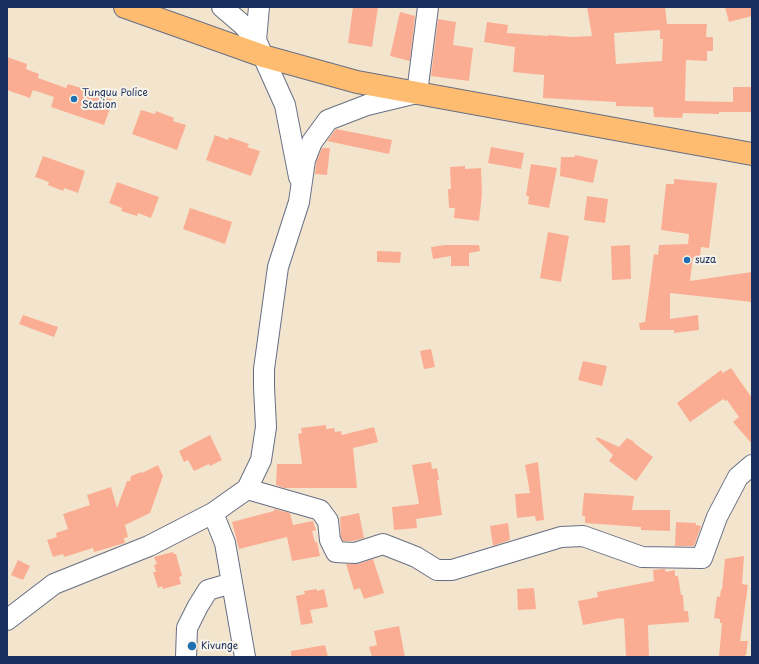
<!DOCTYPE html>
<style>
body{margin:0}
#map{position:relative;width:759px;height:664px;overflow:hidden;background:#f3e5cd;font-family:"Playpen Sans",sans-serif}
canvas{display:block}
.frame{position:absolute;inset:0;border:8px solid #1b2f5e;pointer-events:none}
</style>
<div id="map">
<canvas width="759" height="664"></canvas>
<div class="frame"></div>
</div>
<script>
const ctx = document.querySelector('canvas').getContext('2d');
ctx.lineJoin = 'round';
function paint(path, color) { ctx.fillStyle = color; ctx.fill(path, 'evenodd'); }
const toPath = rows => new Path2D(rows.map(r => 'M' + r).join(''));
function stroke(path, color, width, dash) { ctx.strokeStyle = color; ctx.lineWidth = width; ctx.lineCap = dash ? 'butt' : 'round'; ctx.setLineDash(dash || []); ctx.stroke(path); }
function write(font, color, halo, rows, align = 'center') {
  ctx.font = font + ' "Playpen Sans",sans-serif'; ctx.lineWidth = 4; ctx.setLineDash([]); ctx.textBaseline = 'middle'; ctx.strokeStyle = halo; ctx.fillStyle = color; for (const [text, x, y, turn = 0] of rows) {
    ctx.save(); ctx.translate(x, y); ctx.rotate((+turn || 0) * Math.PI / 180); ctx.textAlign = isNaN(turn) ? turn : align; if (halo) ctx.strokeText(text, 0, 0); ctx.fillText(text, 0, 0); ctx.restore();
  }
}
paint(toPath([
 [353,7,378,7,372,47,348,43],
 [587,7,665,7,667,24,707,24,706,37,713,37,713,51,707,51,707,61,686,60,685,101,733,102,733,87,752,87,752,112,719,112,719,114,683,113,682,118,654,117,653,107,616,106,616,102,543,98,544,75,513,72,515,47,484,42,487,22,508,25,507,33,548,36,548,35,572,37,592,36],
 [660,30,660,39,663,39,662,61,616,64,614,33],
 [725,7,752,7,752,16,729,22],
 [400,12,415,16,410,61,390,56],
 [438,19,456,22,453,45,473,48,469,81,431,76],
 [7,57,27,64,26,69,39,74,38,78,66,88,68,84,81,88,82,85,100,92,99,95,113,100,104,125,51,107,54,97,33,90,30,98,7,90],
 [141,110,155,114,156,111,174,118,173,121,186,125,177,150,132,134],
 [336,129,392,140,389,154,327,141],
 [215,135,228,140,229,137,249,144,247,147,260,151,251,176,206,160],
 [491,147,524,153,521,169,488,163],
 [322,148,330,148,327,175,315,174,316,163],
 [575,155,598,160,593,183,560,176,561,157,575,157],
 [43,156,85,171,78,193,64,188,63,191,48,185,49,182,35,177],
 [531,164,557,168,549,208,528,204,529,196,526,196],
 [465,166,465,169,481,168,482,194,479,221,454,218,455,208,449,208,448,189,451,189,450,167],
 [674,179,717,183,709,248,701,247,700,258,693,257,690,281,752,272,752,302,670,293,670,319,698,315,699,330,674,333,674,330,640,330,639,323,645,322,654,254,658,255,659,245,688,244,689,234,661,230,666,184,674,184],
 [117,182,159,197,151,218,138,213,137,216,121,211,122,208,109,203],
 [587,196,608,199,605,223,584,220],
 [190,208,232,222,225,244,183,229],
 [548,232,569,236,561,282,540,278],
 [445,245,479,245,480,251,469,253,469,266,451,266,451,256,433,259,431,247],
 [630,245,631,279,612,280,611,246],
 [377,251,401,252,400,263,377,262],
 [23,315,58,327,54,337,19,324],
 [431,349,435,367,424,369,420,351],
 [583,361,607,366,602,386,578,380],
 [731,368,752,398,752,444,733,422,739,417,727,400,725,401,723,399,690,422,677,403,721,370,723,373],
 [326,425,326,429,334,428,335,432,341,431,342,435,374,427,378,442,353,448,357,488,284,488,276,485,277,464,302,464,298,434,302,433,301,428],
 [210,435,222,460,210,466,209,464,194,471,188,460,184,462,179,451],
 [597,437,619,447,627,438,633,441,634,443,653,457,636,481,609,461,613,455,596,439],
 [431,462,432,469,437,468,439,480,437,480,442,515,416,519,417,528,394,530,392,507,419,504,412,465],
 [538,462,544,520,536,521,535,516,517,518,515,494,530,493,525,465],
 [158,465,163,476,150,513,125,525,128,537,124,538,125,543,94,552,93,548,64,557,63,554,53,557,47,540,57,537,56,533,68,529,63,514,90,505,87,495,111,487,117,508,127,481,130,481,131,476,141,472,142,473],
 [584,493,634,496,632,510,670,510,670,531,641,530,641,527,585,523,585,516,582,516],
 [274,509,290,513,293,525,313,521,316,530,312,531,315,542,317,542,320,556,292,561,287,537,239,549,232,522,274,511],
 [359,513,364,538,353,541,343,541,341,537,340,517],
 [676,522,696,523,696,525,701,526,694,546,675,546],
 [508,523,510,540,493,546,490,526],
 [173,552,174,554,176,554,182,576,179,577,181,584,163,589,162,586,158,588,153,572,156,572,154,565,157,564,154,557],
 [744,556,742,584,748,585,740,641,748,641,746,655,745,655,745,657,719,657,722,623,720,623,720,619,714,618,717,596,720,597,721,589,722,590,725,559],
 [373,559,384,593,364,599,360,588,354,590,346,564,358,564],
 [18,560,30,566,23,580,11,575],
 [662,569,665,569,666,572,675,570,675,576,678,576,681,595,683,595,684,611,688,611,689,622,648,625,649,657,626,657,624,618,622,619,621,618,583,625,578,601,598,597,597,592,654,581,653,570],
 [534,588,536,609,518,610,517,589],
 [317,589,317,591,324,589,328,607,310,610,313,623,301,625,296,596,305,594,304,591],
 [399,626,405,657,372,657,369,647,377,645,374,631],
 [325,645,328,657,291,657,291,651]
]), '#faad93');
const minor = toPath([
 [222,7,243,25,256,40,263,56,285,105,299,177],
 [256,40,259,7],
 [247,489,320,510,328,521,330,540,336,552,355,553,383,544,416,557,437,570,452,570,561,537,583,536,642,557,702,558,717,517,738,477,752,465],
 [213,513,225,543,245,657],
 [7,620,54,584,149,546,213,513,247,489,261,460,266,427,264,387,264,369,278,267,299,202,305,160,312,142,328,120,367,105,417,93,428,7],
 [186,657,187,628,198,606,208,590,232,583]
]);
const major = toPath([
 [125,7,263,56,357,82,752,154]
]);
stroke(minor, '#676f85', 22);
stroke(major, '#676f85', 24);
stroke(minor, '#fff', 20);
stroke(major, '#fdbc6f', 22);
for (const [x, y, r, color] of [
 [74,99,4,"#1f6fb2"],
 [687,260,4,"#1f6fb2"],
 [192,646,5,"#1f6fb2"]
]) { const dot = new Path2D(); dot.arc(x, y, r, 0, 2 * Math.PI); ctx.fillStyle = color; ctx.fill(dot); stroke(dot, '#f7f3e8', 1.5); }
write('10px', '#1b2f5e', '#f7f3e8', [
 ["Tunguu Police",82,93],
 ["Station",82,105],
 ["suza",695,260],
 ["Kivunge",201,646]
], 'left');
</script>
